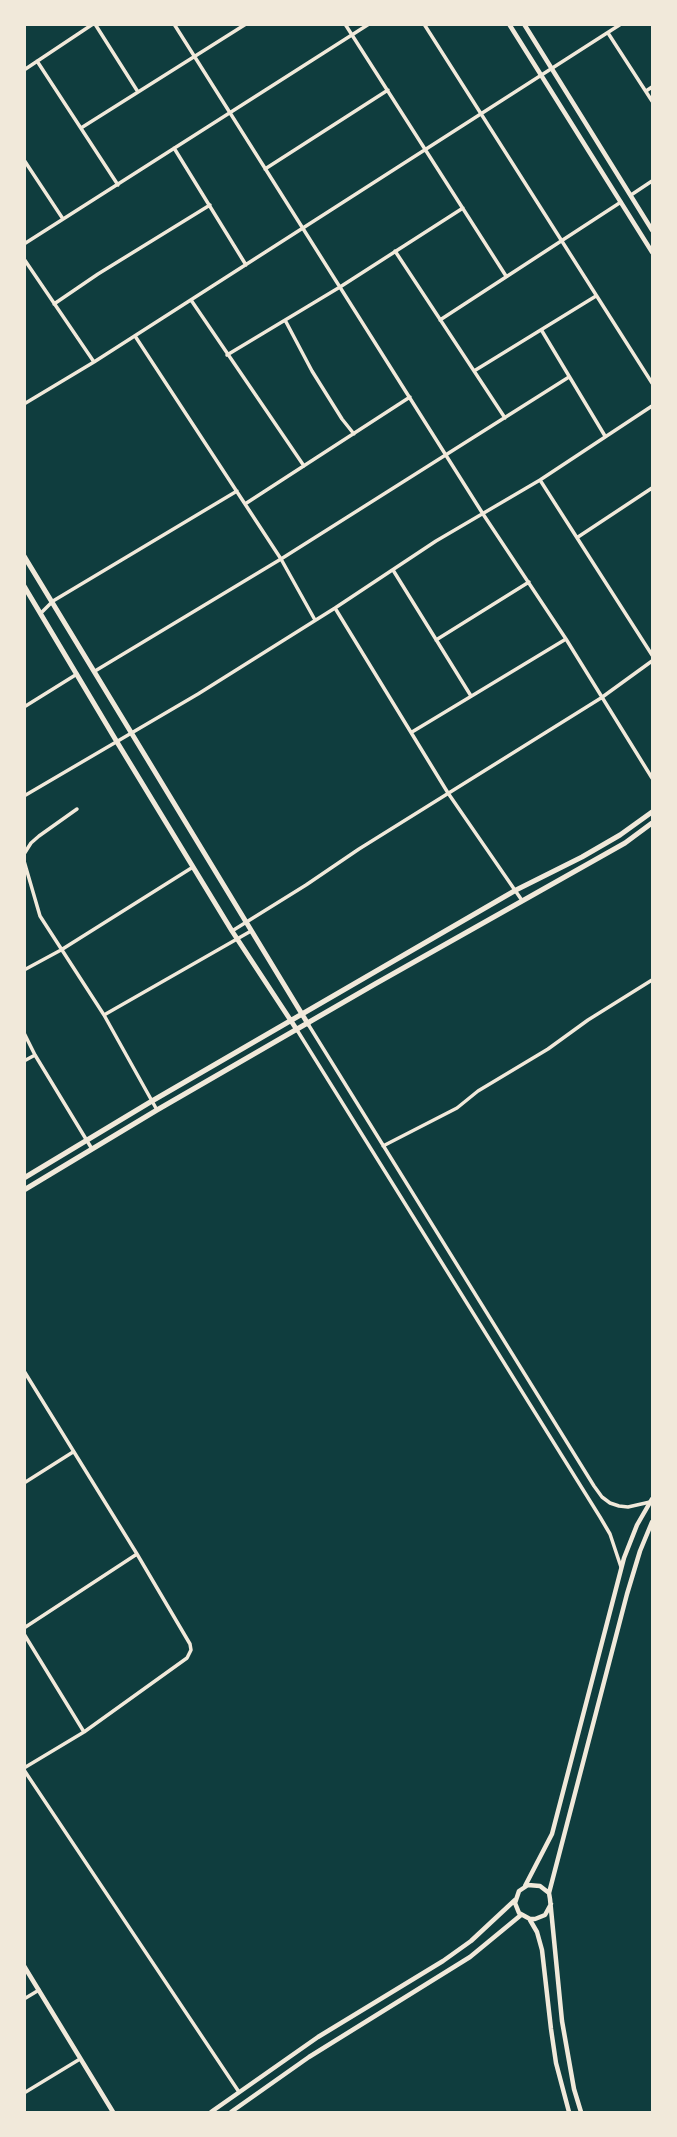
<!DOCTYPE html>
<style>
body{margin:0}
#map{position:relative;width:677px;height:2137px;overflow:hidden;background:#0f3d3e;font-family:Ubuntu,sans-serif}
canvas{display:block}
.frame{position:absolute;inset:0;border:26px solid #f1e9da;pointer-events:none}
</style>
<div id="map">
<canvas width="677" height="2137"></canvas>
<div class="frame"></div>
</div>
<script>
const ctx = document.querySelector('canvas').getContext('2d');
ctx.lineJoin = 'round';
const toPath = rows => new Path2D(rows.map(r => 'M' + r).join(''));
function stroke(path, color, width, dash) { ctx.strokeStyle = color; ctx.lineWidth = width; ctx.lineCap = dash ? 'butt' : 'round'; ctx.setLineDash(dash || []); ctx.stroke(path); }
stroke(toPath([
 [95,24,138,92],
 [174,24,483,514,566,639,652,778],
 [345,24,506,276],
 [424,24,652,383],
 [608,33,652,101],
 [37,61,118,185],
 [24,70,93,24],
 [646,91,652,87],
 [81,128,246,24],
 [174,148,246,265],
 [24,160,63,219],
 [265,169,388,90],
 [631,195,652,181],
 [24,244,369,24],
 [395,251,505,418],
 [24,259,94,362],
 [191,300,304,466],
 [54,304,98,274,210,205],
 [285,320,312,371,342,419,354,434],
 [440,320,621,202],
 [542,331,605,436],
 [135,336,281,559,315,620],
 [227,355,340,287,463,208],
 [474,371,596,296],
 [24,404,94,362,621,24],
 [540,480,652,655],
 [245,504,410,397],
 [578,537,652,488],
 [393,570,471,696],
 [335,608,448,793,521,899],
 [41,613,53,601,237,491],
 [436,640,529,582],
 [95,671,281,559,569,377],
 [24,707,77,674],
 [412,732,566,639],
 [24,796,198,694,335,608,436,541,540,480,652,406],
 [24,854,31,843,39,836,77,809],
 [24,861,40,916,104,1015,157,1110],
 [232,931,306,885,359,849,601,698,652,661],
 [24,970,61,950,193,867],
 [104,1015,251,931],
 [308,1024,594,1486,602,1497,610,1503,619,1506,628,1507,650,1502],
 [297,1030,600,1517,610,1534,621,1567],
 [24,1033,35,1055,92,1149],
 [24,1061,35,1055],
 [383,1146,457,1108,478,1091,548,1049,588,1020,652,980],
 [24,1371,137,1554,190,1644,191,1650,187,1658,84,1732,24,1768],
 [24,1483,73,1452],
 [24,1628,137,1554],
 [24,1634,84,1732],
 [24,1770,239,2092],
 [24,1999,39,1990],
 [24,2093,80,2059]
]), '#f1e9da', 3.5);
stroke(toPath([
 [509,24,652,252],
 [524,24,652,230],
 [525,1886,552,1834,624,1558,637,1525,652,1499],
 [549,1893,627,1594,640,1551,652,1522],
 [551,1904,545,1915,535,1919,530,1919,519,1913,515,1903,519,1891,528,1885,540,1886,549,1893,550,1899,562,2021,574,2089,581,2112],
 [530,1920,537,1932,542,1950,551,2029,556,2063,569,2112],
 [24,1966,113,2112],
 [211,2112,318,2037,443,1961,471,1941,515,1900],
 [231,2112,309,2057,470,1957,521,1915]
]), '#f1e9da', 4.5);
stroke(toPath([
 [24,556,308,1024],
 [24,586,117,742,232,931,297,1030],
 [24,1178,152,1101,516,890,582,857,620,835,652,812],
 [24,1190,157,1110,375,984,625,843,652,823]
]), '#f1e9da', 5);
</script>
